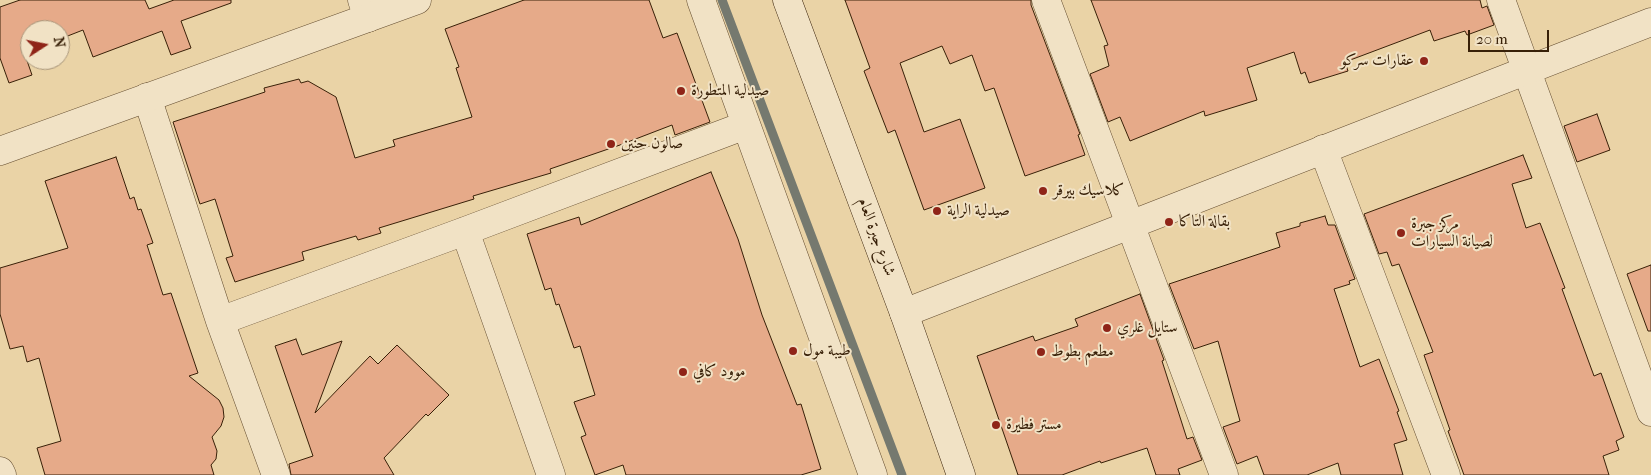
<!DOCTYPE html>
<meta charset="utf-8">
<style>
body{margin:0}
#map{position:relative;width:1651px;height:475px;overflow:hidden;background:#ead3a6;font-family:"IM FELL French Canon",serif}
canvas{display:block}
.north{position:absolute;left:20px;top:20px;width:50px;height:50px;box-sizing:border-box;background:#f1e2c5;border:1px solid #a79479;border-radius:50%;rotate:79deg;font-size:14px;font-weight:700;line-height:20px;text-align:center;color:#382008}
.north::after{content:'';display:block;margin:auto;width:18px;height:22px;background:#8f2418;clip-path:polygon(50% 0,100% 100%,50% 72%,0 100%)}
.scale{position:absolute;left:1468px;top:30px;width:81px;height:22px;box-sizing:border-box;border:2px solid #382008;border-top:0;padding-left:6px;font-size:15px;line-height:18px;white-space:nowrap;color:#382008;-webkit-text-stroke:4px #f1e2c5;paint-order:stroke}
</style>
<div id="map">
<canvas width="1651" height="475"></canvas>
<div class="north">N</div>
<div class="scale">20 m</div>
</div>
<script>
const ctx = document.querySelector('canvas').getContext('2d');
ctx.lineJoin = 'round';
const toPath = rows => new Path2D(rows.map(r => 'M' + r).join(''));
function stroke(path, color, width, dash) { ctx.strokeStyle = color; ctx.lineWidth = width; ctx.lineCap = dash ? 'butt' : 'round'; ctx.setLineDash(dash || []); ctx.stroke(path); }
function paint(path, color) { ctx.fillStyle = color; ctx.fill(path, 'evenodd'); }
function write(font, color, halo, rows, align = 'center') {
  ctx.font = font + ' "IM FELL French Canon",Amiri,serif'; ctx.lineWidth = 4; ctx.setLineDash([]); ctx.textBaseline = 'middle'; ctx.strokeStyle = halo; ctx.fillStyle = color; for (const [text, x, y, turn = 0] of rows) {
    ctx.save(); ctx.translate(x, y); ctx.rotate((+turn || 0) * Math.PI / 180); ctx.textAlign = isNaN(turn) ? turn : align; if (halo) ctx.strokeText(text, 0, 0); ctx.fillText(text, 0, 0); ctx.restore();
  }
}
stroke(toPath([
 [722,0,902,475]
]), '#75796f', 9);
const building = toPath([
 [20,0,145,0,149,9,174,0,231,0,231,3,181,21,191,48,171,55,162,31,93,57,83,30,60,39,60,30,30,30,30,49,24,52,32,75,9,83,0,58,0,7,20,0],
 [524,0,649,0,663,38,677,33,710,122,675,135,672,125,620,145,550,169,551,173,473,196,474,199,379,228,381,233,358,240,356,236,302,252,304,260,235,282,226,258,233,256,215,199,200,204,173,122,265,92,264,88,299,79,301,83,308,81,336,97,355,158,395,146,393,140,472,117,456,68,459,67,445,29,524,0],
 [845,0,1031,0,1031,5,1080,134,1078,135,1085,155,1025,176,994,88,985,91,972,55,950,64,942,46,900,63,924,132,960,119,985,188,924,210,895,130,888,133,864,71,870,68,845,0],
 [1091,0,1480,0,1482,8,1487,6,1494,25,1467,35,1465,31,1434,41,1430,30,1345,62,1348,71,1309,83,1305,72,1301,74,1294,52,1247,68,1257,100,1205,116,1204,111,1130,141,1120,117,1108,122,1090,74,1109,66,1104,46,1108,45,1091,0],
 [1597,114,1610,150,1577,162,1564,126,1597,114],
 [1523,155,1532,178,1512,184,1526,228,1540,223,1565,288,1562,289,1594,376,1601,373,1624,437,1616,441,1619,450,1603,456,1609,475,1464,475,1448,431,1450,430,1424,355,1433,352,1399,264,1392,266,1387,252,1379,254,1364,214,1523,155],
 [116,157,130,199,134,197,138,210,141,209,153,243,147,245,163,295,171,293,198,373,189,376,219,400,223,408,224,417,221,426,212,437,217,451,216,459,211,465,214,475,45,475,37,448,61,441,39,358,27,362,23,346,10,349,0,314,0,268,68,248,45,181,116,157],
 [711,172,738,239,762,315,797,405,801,404,821,469,801,475,626,475,623,465,595,475,581,437,586,435,574,402,595,395,580,346,574,348,559,304,556,305,551,288,545,290,527,234,579,217,581,225,711,172],
 [1325,216,1328,225,1335,225,1355,279,1349,281,1350,284,1334,289,1360,367,1379,359,1399,411,1397,412,1407,440,1394,444,1403,475,1341,475,1338,463,1307,475,1264,475,1257,456,1237,464,1223,427,1240,421,1218,341,1194,349,1169,284,1280,247,1276,233,1300,226,1300,223,1325,216],
 [1651,265,1651,331,1648,331,1627,274,1651,265],
 [1140,294,1164,360,1162,361,1187,439,1193,437,1202,460,1178,469,1180,475,1156,475,1147,448,1101,463,1100,461,1062,475,1018,475,977,356,1033,336,1035,341,1078,326,1075,319,1140,294],
 [296,339,302,355,342,341,315,413,370,356,378,364,397,345,449,395,428,416,426,414,384,458,394,475,291,475,289,464,313,456,275,346,296,339]
]);
paint(building, '#e6aa89');
stroke(building, '#382008', 1);
const minor = toPath([
 [362,0,368,18],
 [701,0,873,475],
 [1046,0,1224,475],
 [1501,0,1651,412],
 [147,97,220,321,276,475],
 [1323,149,1446,475],
 [465,231,551,475],
 [220,321,465,231,746,125],
 [0,471,2,475]
]);
const tertiary = toPath([
 [0,151,417,0],
 [904,313,1651,22]
]);
const secondary = toPath([
 [787,0,904,313,961,475]
]);
stroke(minor, '#644d30', 29);
stroke(tertiary, '#644d30', 29);
stroke(secondary, '#382008', 29);
stroke(minor, '#f1e2c5', 28);
stroke(tertiary, '#f1e2c5', 28);
stroke(secondary, '#f1e2c5', 28);
for (const [x, y, r, color] of [
 [1424,61,5,"#8f2418"],
 [681,91,5,"#8f2418"],
 [611,144,5,"#8f2418"],
 [1043,191,5,"#8f2418"],
 [937,211,5,"#8f2418"],
 [1169,222,5,"#8f2418"],
 [1401,233,5,"#8f2418"],
 [1107,328,5,"#8f2418"],
 [793,351,5,"#8f2418"],
 [1041,352,5,"#8f2418"],
 [683,372,5,"#8f2418"],
 [996,425,5,"#8f2418"]
]) { const dot = new Path2D(); dot.arc(x, y, r, 0, 2 * Math.PI); ctx.fillStyle = color; ctx.fill(dot); stroke(dot, '#f1e2c5', 2); }
write('16px', '#382008', '#f1e2c5', [
 ["عقارات سركو",1414,61,"right"],
 ["صيدلية المتطورة",691,91],
 ["صالون حنين",621,144],
 ["كلاسيك بيرقر",1053,191],
 ["صيدلية الراية",947,211],
 ["بقالة التاكا",1179,222],
 ["مركز جبرة",1411,224],
 ["لصيانة السيارات",1411,242],
 ["ستايل غلري",1117,328],
 ["طيبة مول",803,351],
 ["مطعم بطوط",1051,352],
 ["موود كافي",693,372],
 ["مستر فطيرة",1006,425]
], 'left');
write('16px', '#382008', '#f1e2c5', [
 ["شارع جبرة العام",876,237,70]
]);
</script>
